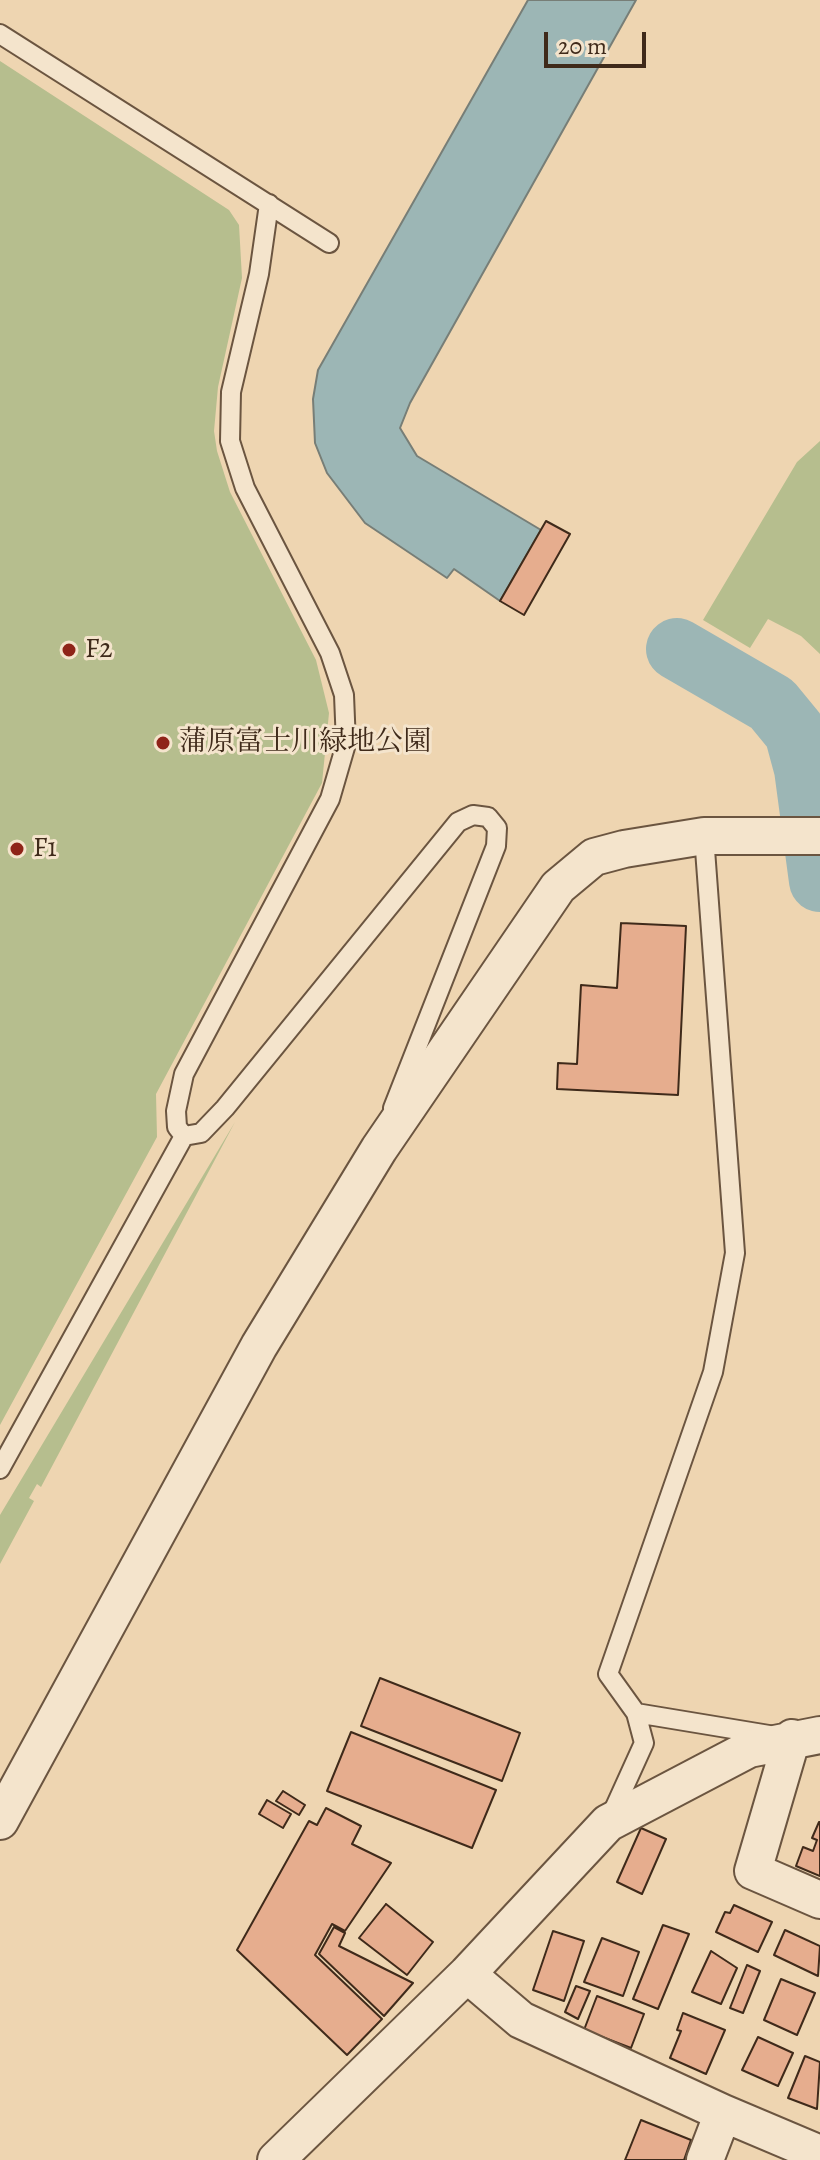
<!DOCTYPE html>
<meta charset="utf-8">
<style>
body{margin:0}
#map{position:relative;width:820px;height:2160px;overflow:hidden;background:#eed5b1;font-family:Alegreya,serif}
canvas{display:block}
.scale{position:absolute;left:544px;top:32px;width:102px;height:36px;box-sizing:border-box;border:4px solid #3f2a1a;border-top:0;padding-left:10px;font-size:24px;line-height:28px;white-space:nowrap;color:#3f2a1a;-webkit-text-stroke:6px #f4e4cc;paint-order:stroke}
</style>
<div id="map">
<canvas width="820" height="2160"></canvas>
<div class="scale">20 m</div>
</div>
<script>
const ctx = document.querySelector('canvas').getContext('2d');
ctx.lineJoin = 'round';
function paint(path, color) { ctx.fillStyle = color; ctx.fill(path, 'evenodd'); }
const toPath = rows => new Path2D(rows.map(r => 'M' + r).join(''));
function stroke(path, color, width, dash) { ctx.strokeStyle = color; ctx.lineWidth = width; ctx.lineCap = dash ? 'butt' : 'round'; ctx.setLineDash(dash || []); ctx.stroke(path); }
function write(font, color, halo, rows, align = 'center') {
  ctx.font = font + ' Alegreya,"Noto Serif JP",serif'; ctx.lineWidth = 6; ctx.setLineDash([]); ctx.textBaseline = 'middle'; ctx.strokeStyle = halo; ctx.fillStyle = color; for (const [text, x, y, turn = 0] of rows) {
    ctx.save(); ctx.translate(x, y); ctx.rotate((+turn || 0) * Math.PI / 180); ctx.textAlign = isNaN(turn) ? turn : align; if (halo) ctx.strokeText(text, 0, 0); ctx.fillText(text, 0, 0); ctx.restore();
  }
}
paint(toPath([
 [0,61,229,210,239,225,242,278,218,387,214,431,217,451,230,492,316,660,329,713,322,783,156,1094,157,1137,0,1425],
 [820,441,820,654,801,636,768,619,750,648,703,620,797,462],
 [235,1122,41,1487,37,1484,29,1498,34,1501,0,1564,0,1515]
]), '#b6be8e');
const water = toPath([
 [528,0,636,0,410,403,400,428,417,456,541,530,500,601,454,569,447,578,365,523,327,473,315,443,313,399,318,370,528,0]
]);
paint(water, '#9cb6b5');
stroke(water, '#777e77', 2);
stroke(toPath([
 [677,649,772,704,795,732,805,769,820,881]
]), '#9cb6b5', 62);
const building = toPath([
 [546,521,570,534,524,615,500,601,546,521],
 [621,923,686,926,678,1095,557,1089,558,1063,577,1064,581,985,617,988,621,923],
 [380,1678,520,1733,502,1781,361,1726,380,1678],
 [351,1732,496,1790,472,1848,327,1791,351,1732],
 [283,1791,305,1805,299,1815,276,1801,283,1791],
 [267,1800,291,1814,283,1828,259,1814,267,1800],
 [326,1808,361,1826,352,1844,391,1863,345,1931,332,1924,315,1955,382,2019,347,2055,237,1950,309,1821,317,1825,326,1808],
 [819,1822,820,1822,820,1876,796,1866,803,1847,813,1851,817,1840,812,1838,819,1822],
 [641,1828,666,1839,642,1894,617,1882,641,1828],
 [386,1904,433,1942,407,1975,359,1938,386,1904],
 [734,1905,772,1922,758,1952,716,1932,725,1912,730,1913,734,1905],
 [663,1925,689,1934,658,2009,633,1999,663,1925],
 [334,1927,345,1933,339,1946,413,1983,384,2016,319,1954,334,1927],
 [785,1930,820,1946,818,1976,774,1955,785,1930],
 [553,1931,584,1941,564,2001,533,1990,553,1931],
 [602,1938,639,1952,623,1996,584,1982,602,1938],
 [711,1951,737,1968,721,2004,692,1992,711,1951],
 [747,1965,760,1971,743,2013,730,2008,747,1965],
 [781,1979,815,1993,797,2035,764,2020,781,1979],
 [576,1986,590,1991,578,2019,565,2012,576,1986],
 [597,1996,644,2014,631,2048,584,2030,597,1996],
 [683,2013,725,2030,706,2074,670,2058,681,2031,677,2030,683,2013],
 [758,2037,793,2053,778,2086,742,2070,758,2037],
 [805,2056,820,2062,817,2109,788,2098,805,2056],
 [641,2120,691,2140,684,2160,625,2160,641,2120]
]);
paint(building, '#e6ad8e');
stroke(building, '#3f2a1a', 2);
const service = toPath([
 [0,34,329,243],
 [704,836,735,1253,713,1372,608,1674,636,1713,769,1735],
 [184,1136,177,1127,176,1111,184,1074,330,799,346,744,344,695,330,653,245,488,230,441,231,392,259,274,269,204],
 [184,1136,201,1133,225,1108,458,822,473,815,488,817,497,828,496,846,393,1108],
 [0,1469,184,1136],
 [610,1818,644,1743,636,1713]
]);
const minor = toPath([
 [792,1738,753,1871,820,1900],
 [0,1821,259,1346,379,1149,558,887,594,857,624,849,704,836,820,836],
 [467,1974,521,2020,723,2113,705,2160],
 [723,2113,820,2154],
 [276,2160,467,1974,608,1823,749,1749,820,1735]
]);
stroke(service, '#6b5540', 22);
stroke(minor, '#6b5540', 40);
stroke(service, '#f4e4cc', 18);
stroke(minor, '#f4e4cc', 36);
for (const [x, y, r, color] of [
 [69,650,8,"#8f2418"],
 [163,743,8,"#8f2418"],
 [17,849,8,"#8f2418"]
]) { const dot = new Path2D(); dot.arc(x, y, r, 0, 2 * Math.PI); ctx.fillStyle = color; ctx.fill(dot); stroke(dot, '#f4e4cc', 3); }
write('28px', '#3f2a1a', '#f4e4cc', [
 ["F2",85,650],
 ["蒲原富士川緑地公園",179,743],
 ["F1",33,849]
], 'left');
</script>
